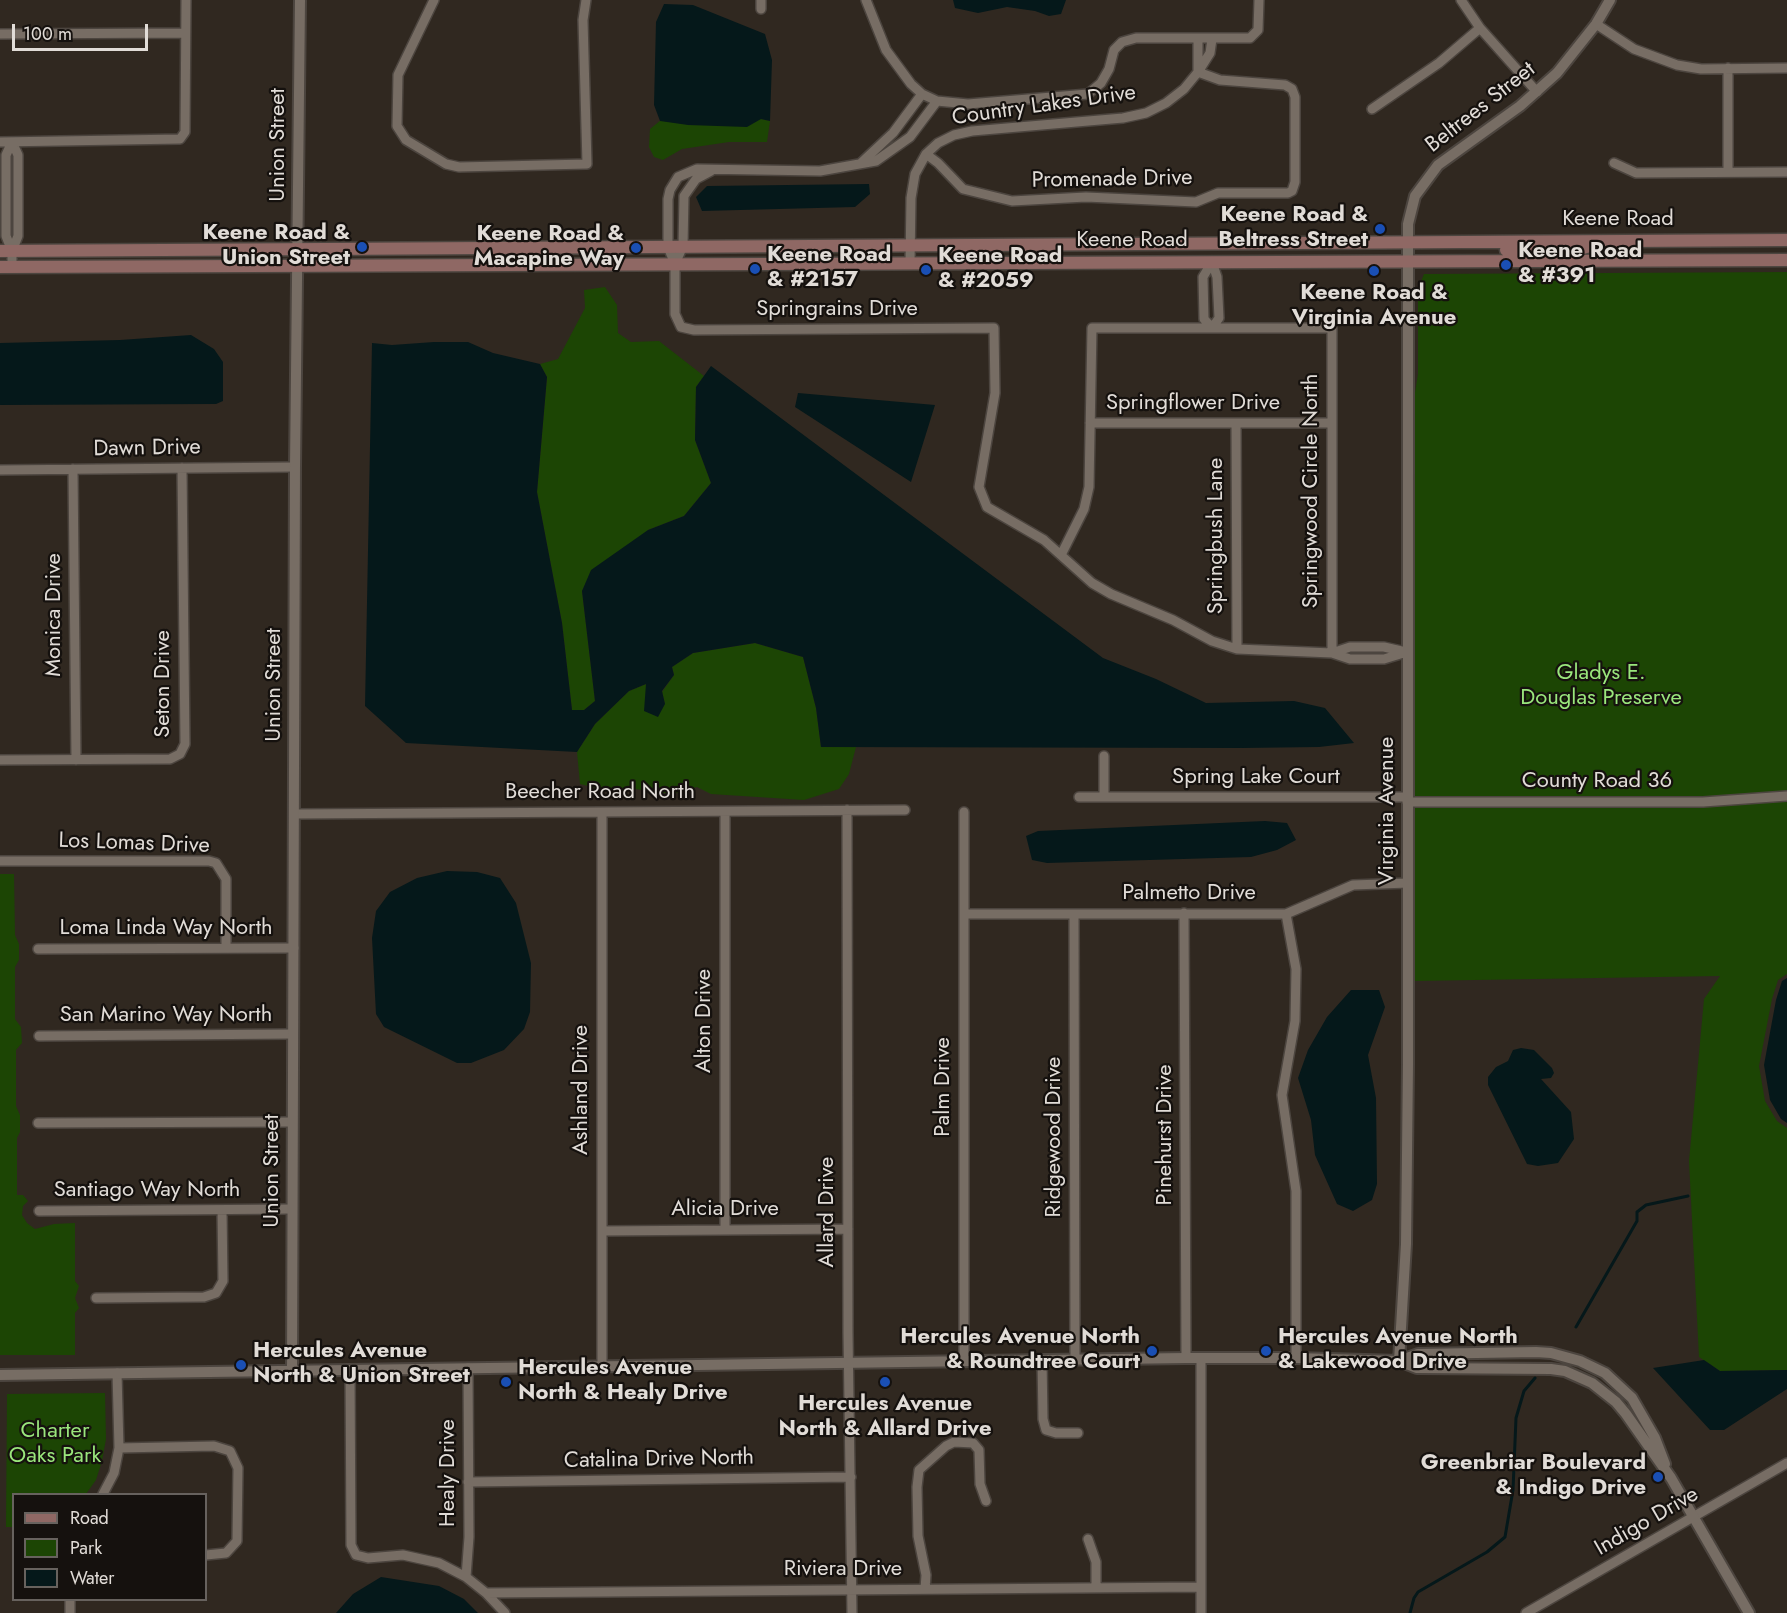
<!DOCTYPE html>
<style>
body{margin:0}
#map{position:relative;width:1787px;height:1613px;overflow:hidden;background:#302820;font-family:Jost,sans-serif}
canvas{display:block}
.legend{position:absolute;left:12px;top:1493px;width:195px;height:108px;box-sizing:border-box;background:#15110e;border:2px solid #67625e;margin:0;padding:8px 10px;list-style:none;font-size:18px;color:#e1dcd7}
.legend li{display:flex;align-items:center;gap:12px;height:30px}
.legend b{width:30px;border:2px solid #67625e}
.scale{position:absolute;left:12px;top:24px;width:136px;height:27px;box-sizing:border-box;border:3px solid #e1dcd7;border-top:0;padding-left:8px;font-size:18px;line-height:21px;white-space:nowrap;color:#e1dcd7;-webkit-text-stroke:4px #15110e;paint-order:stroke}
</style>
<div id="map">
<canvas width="1787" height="1613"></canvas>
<ul class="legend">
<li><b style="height:8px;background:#8f6864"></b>Road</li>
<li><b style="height:16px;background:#1c4504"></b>Park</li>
<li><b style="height:16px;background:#05181a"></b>Water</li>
</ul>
<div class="scale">100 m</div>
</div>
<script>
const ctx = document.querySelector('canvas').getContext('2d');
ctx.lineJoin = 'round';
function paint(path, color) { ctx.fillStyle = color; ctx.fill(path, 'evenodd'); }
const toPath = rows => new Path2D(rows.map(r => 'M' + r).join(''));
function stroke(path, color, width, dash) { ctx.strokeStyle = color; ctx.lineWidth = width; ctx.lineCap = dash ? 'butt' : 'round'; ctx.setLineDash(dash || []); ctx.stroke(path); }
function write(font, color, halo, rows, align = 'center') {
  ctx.font = font + ' Jost,sans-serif'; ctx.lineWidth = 4.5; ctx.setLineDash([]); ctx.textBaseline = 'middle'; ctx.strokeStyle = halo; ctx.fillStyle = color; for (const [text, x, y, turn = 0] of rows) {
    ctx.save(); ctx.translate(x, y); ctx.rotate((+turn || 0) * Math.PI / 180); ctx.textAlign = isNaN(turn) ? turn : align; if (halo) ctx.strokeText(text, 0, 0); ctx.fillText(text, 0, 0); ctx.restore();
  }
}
paint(toPath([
 [761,119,770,121,767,142,729,142,682,149,663,160,654,157,649,147,650,129,661,120],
 [1787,272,1787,974,1778,980,1772,999,1759,1066,1765,1101,1777,1121,1787,1128,1787,1370,1720,1371,1699,1357,1689,1161,1704,999,1720,976,1414,981,1414,399,1418,374,1418,289,1424,274],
 [605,287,617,305,618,333,631,342,659,341,704,376,696,387,695,440,711,483,684,516,648,530,582,591,595,701,584,710,572,710,562,623,537,492,547,377,540,364,558,359,585,308,584,290],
 [755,643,803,657,816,708,821,747,856,747,849,774,839,789,804,800,711,794,697,787,672,794,628,788,596,788,580,784,577,752,595,724,629,691,646,684,665,704,662,692,674,675,672,667,693,653],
 [0,874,14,874,15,935,19,944,19,960,15,967,15,1019,21,1027,22,1043,16,1050,16,1106,20,1115,20,1132,17,1138,17,1195,23,1195,28,1201,23,1206,22,1215,27,1223,35,1229,54,1224,75,1223,75,1281,79,1286,75,1298,79,1308,75,1313,75,1355,0,1355],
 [105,1393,106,1439,102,1461,96,1480,86,1494,14,1494,13,1527,6,1527,7,1394]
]), '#1c4504');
paint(toPath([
 [953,0,1066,0,1061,14,1049,16,1035,11,1007,7,978,13,955,8],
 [664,4,693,5,765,34,772,60,770,121,761,119,747,127,688,125,660,121,654,105,656,22],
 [869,184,870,194,855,207,702,211,696,197,707,186],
 [191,335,214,349,223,362,223,401,216,404,0,405,0,343,120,340],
 [434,342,468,342,493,353,540,364,547,377,537,492,562,623,572,710,584,710,595,701,582,591,591,570,648,530,684,516,711,483,695,440,696,387,711,366,1103,658,1156,679,1206,703,1294,701,1325,708,1354,743,1319,747,1242,748,821,747,816,708,803,657,755,643,693,653,672,667,674,675,662,691,665,704,658,717,644,711,646,684,629,691,595,724,577,752,406,743,365,706,372,343,392,345],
 [798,393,935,405,911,482,795,407],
 [1265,821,1287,823,1296,840,1277,850,1251,857,1047,863,1032,860,1026,836,1038,831],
 [447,871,477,872,500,878,516,903,531,963,530,1012,524,1029,504,1050,471,1063,457,1063,384,1027,376,1014,372,938,376,911,390,892,417,878],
 [1787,978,1787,1123,1781,1119,1770,1100,1764,1065,1776,1000,1782,981],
 [1351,990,1379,990,1385,1007,1368,1055,1376,1098,1377,1184,1372,1200,1353,1211,1337,1204,1315,1155,1311,1120,1298,1078,1308,1050,1327,1017],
 [1521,1048,1534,1050,1552,1068,1554,1073,1551,1078,1541,1079,1571,1112,1574,1139,1558,1163,1538,1166,1527,1164,1488,1085,1488,1077,1496,1067,1508,1061,1513,1050],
 [1704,1360,1720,1371,1787,1370,1787,1389,1724,1430,1710,1430,1653,1368],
 [381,1577,439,1586,464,1599,478,1613,336,1613,353,1594]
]), '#05181a');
stroke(toPath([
 [1576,1327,1637,1221,1637,1212,1646,1205,1688,1196],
 [1410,1613,1414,1598,1418,1592,1487,1552,1505,1537,1513,1490,1516,1418,1524,1391,1535,1378]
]), '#05181a', 3);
const minor = toPath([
 [434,0,398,75,397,126,406,140,446,164,459,167,587,164,583,20,586,0],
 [761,0,761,9],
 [866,0,886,50,911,84,922,94,937,101,968,104,1088,94,1101,83,1109,69,1114,50,1122,42,1136,38,1250,38,1258,30,1259,0],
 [1461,0,1480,28,1537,92],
 [1596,24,1634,49,1677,65,1701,69,1787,68],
 [0,34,185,33],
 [1198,38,1198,72,1210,53,1212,39],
 [1728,68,1728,172],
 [937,101,910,137,876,161,820,171,697,169,678,177,670,190,668,199,668,247,675,264,675,314,681,327,694,330,994,328,995,393,979,487,987,507,1044,540,1092,583,1111,594,1173,620,1212,641,1237,649,1332,653,1350,659,1384,659,1407,652],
 [1372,109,1439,63,1480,28],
 [0,142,180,139,185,132,186,0],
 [12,142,6,155,6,236,12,251,12,267],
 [12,142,18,155,18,236,12,251],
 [861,163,893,133,922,94],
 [1614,163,1636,173,1787,172],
 [1212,262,1217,277,1219,318,1212,328,1204,319,1203,277,1212,262],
 [910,263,911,198,915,174,926,154,938,143,954,135,972,131,1123,118,1146,113,1166,103,1184,89,1198,72,1220,80,1285,85,1292,89,1295,97,1295,182,1292,191,1288,193,1218,193,1196,202,1086,197,1012,201,963,189,938,163,926,154],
 [675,264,683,246,684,196,696,179,711,171],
 [1090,423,1332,423],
 [1236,424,1237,649],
 [73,469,76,760],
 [0,470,295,467],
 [1061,555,1084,509,1089,487,1092,328,1332,328,1332,653],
 [1332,653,1350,647,1384,647,1406,652],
 [1104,756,1104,797],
 [0,760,170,759,180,754,185,744,182,468],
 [1079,797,1407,797],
 [1407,802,1703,802,1787,796],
 [847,810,848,1333,852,1613],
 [602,812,602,1367],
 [964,812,964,1361],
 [295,814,905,810],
 [0,861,209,861,216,863,226,879,226,947],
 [1184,913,1186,1358],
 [964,914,1286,914,1353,885,1408,883],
 [1074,914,1075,1359],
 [1286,914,1296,969,1295,1021,1282,1095,1296,1191,1296,1358],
 [38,949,294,948],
 [39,1036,293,1034],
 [38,1123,292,1122],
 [39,1211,292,1209],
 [725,1230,725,812],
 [602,1231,848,1229],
 [96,1298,204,1297,216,1293,223,1281,222,1210],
 [1201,1358,1201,1613],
 [1042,1360,1043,1419,1046,1430,1056,1433,1078,1433],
 [350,1370,351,1545,356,1555,368,1558,403,1555,439,1563,466,1577,486,1593,505,1613],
 [119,1448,214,1446,230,1451,238,1468,237,1541,226,1553,206,1555],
 [468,1482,851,1477],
 [103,1494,114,1473,119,1448,117,1373],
 [1088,1539,1096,1562,1096,1588],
 [466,1577,469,1537,468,1368],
 [925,1589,926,1575,918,1536,917,1487,919,1470,946,1446,954,1442,973,1443,979,1450,980,1484,986,1501],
 [486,1593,1200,1587],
 [70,1600,70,1613],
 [1526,1613,1787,1463]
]);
const tertiary = toPath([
 [1399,1361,1406,1244,1408,1064,1408,224,1415,196,1438,165,1520,106,1557,73,1596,24,1610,0],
 [1399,1361,1418,1354,1536,1352,1551,1353,1580,1361,1605,1373,1632,1398,1655,1438,1665,1464],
 [292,1371,295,467,300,0],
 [0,1375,1186,1358,1296,1358,1399,1361,1417,1368,1551,1369,1565,1371,1592,1383,1616,1402,1626,1414,1671,1478,1749,1613]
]);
const secondary = toPath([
 [1506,250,1576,250,1590,246],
 [0,251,1787,240],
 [0,267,1787,260]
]);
stroke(minor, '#4c453f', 12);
stroke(tertiary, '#4c453f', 14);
stroke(secondary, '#4c453f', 15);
stroke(minor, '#776d64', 9);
stroke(tertiary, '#776d64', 10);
stroke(secondary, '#8f6864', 12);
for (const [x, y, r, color] of [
 [1380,229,6,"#1a4fb4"],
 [362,247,6,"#1a4fb4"],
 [636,248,6,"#1a4fb4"],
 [1506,265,6,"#1a4fb4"],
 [755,269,6,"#1a4fb4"],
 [926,270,6,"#1a4fb4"],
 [1374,271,6,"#1a4fb4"],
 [1152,1351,6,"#1a4fb4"],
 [1266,1351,6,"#1a4fb4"],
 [241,1365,6,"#1a4fb4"],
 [506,1382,6,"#1a4fb4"],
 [885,1382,6,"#1a4fb4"],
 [1658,1477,6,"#1a4fb4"]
]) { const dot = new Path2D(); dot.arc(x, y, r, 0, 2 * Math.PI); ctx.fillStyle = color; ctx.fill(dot); stroke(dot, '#15110e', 2); }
write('22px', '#e1dcd7', '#15110e', [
 ["Country Lakes Drive",1044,106,-8],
 ["Beltrees Street",1481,108,-38],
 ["Union Street",279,145,-90],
 ["Promenade Drive",1112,180,-1],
 ["Keene Road",1618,220],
 ["Keene Road",1132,241],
 ["Springrains Drive",837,310],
 ["Springflower Drive",1193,404],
 ["Dawn Drive",147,449,-1],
 ["Springwood Circle North",1312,491,-90],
 ["Springbush Lane",1217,536,-90],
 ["Monica Drive",55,615,-90],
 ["Seton Drive",164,684,-90],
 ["Union Street",275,685,-90],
 ["Spring Lake Court",1256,778],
 ["County Road 36",1597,782],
 ["Beecher Road North",600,793],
 ["Virginia Avenue",1388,811,-90],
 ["Los Lomas Drive",134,844,2],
 ["Palmetto Drive",1189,894],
 ["Loma Linda Way North",166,929],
 ["San Marino Way North",166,1016],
 ["Alton Drive",705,1021,-90],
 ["Palm Drive",944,1087,-90],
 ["Ashland Drive",582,1090,-90],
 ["Pinehurst Drive",1166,1135,-90],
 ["Ridgewood Drive",1055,1137,-90],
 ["Union Street",273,1171,-90],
 ["Santiago Way North",147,1191],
 ["Alicia Drive",725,1210],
 ["Allard Drive",828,1212,-90],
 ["Catalina Drive North",659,1460,-1],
 ["Healy Drive",449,1473,-90],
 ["Indigo Drive",1647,1522,-30],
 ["Riviera Drive",843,1570]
]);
write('bold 22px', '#e1dcd7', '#15110e', [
 ["Keene Road &",1368,216,"right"],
 ["Beltress Street",1368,241,"right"],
 ["Keene Road &",350,234,"right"],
 ["Union Street",350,259,"right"],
 ["Keene Road &",624,235,"right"],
 ["Macapine Way",624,260,"right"],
 ["Keene Road",1518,252],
 ["& #391",1518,277],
 ["Keene Road",767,256],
 ["& #2157",767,281],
 ["Keene Road",938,257],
 ["& #2059",938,282],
 ["Keene Road &",1374,294,"center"],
 ["Virginia Avenue",1374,319,"center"],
 ["Hercules Avenue North",1140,1338,"right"],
 ["& Roundtree Court",1140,1363,"right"],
 ["Hercules Avenue North",1278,1338],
 ["& Lakewood Drive",1278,1363],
 ["Hercules Avenue",253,1352],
 ["North & Union Street",253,1377],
 ["Hercules Avenue",518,1369],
 ["North & Healy Drive",518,1394],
 ["Hercules Avenue",885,1405,"center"],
 ["North & Allard Drive",885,1430,"center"],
 ["Greenbriar Boulevard",1646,1464,"right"],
 ["& Indigo Drive",1646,1489,"right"]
], 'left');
write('22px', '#9ae67c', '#15110e', [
 ["Gladys E.",1601,674],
 ["Douglas Preserve",1601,699],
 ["Charter",55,1432],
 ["Oaks Park",55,1457]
]);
</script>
